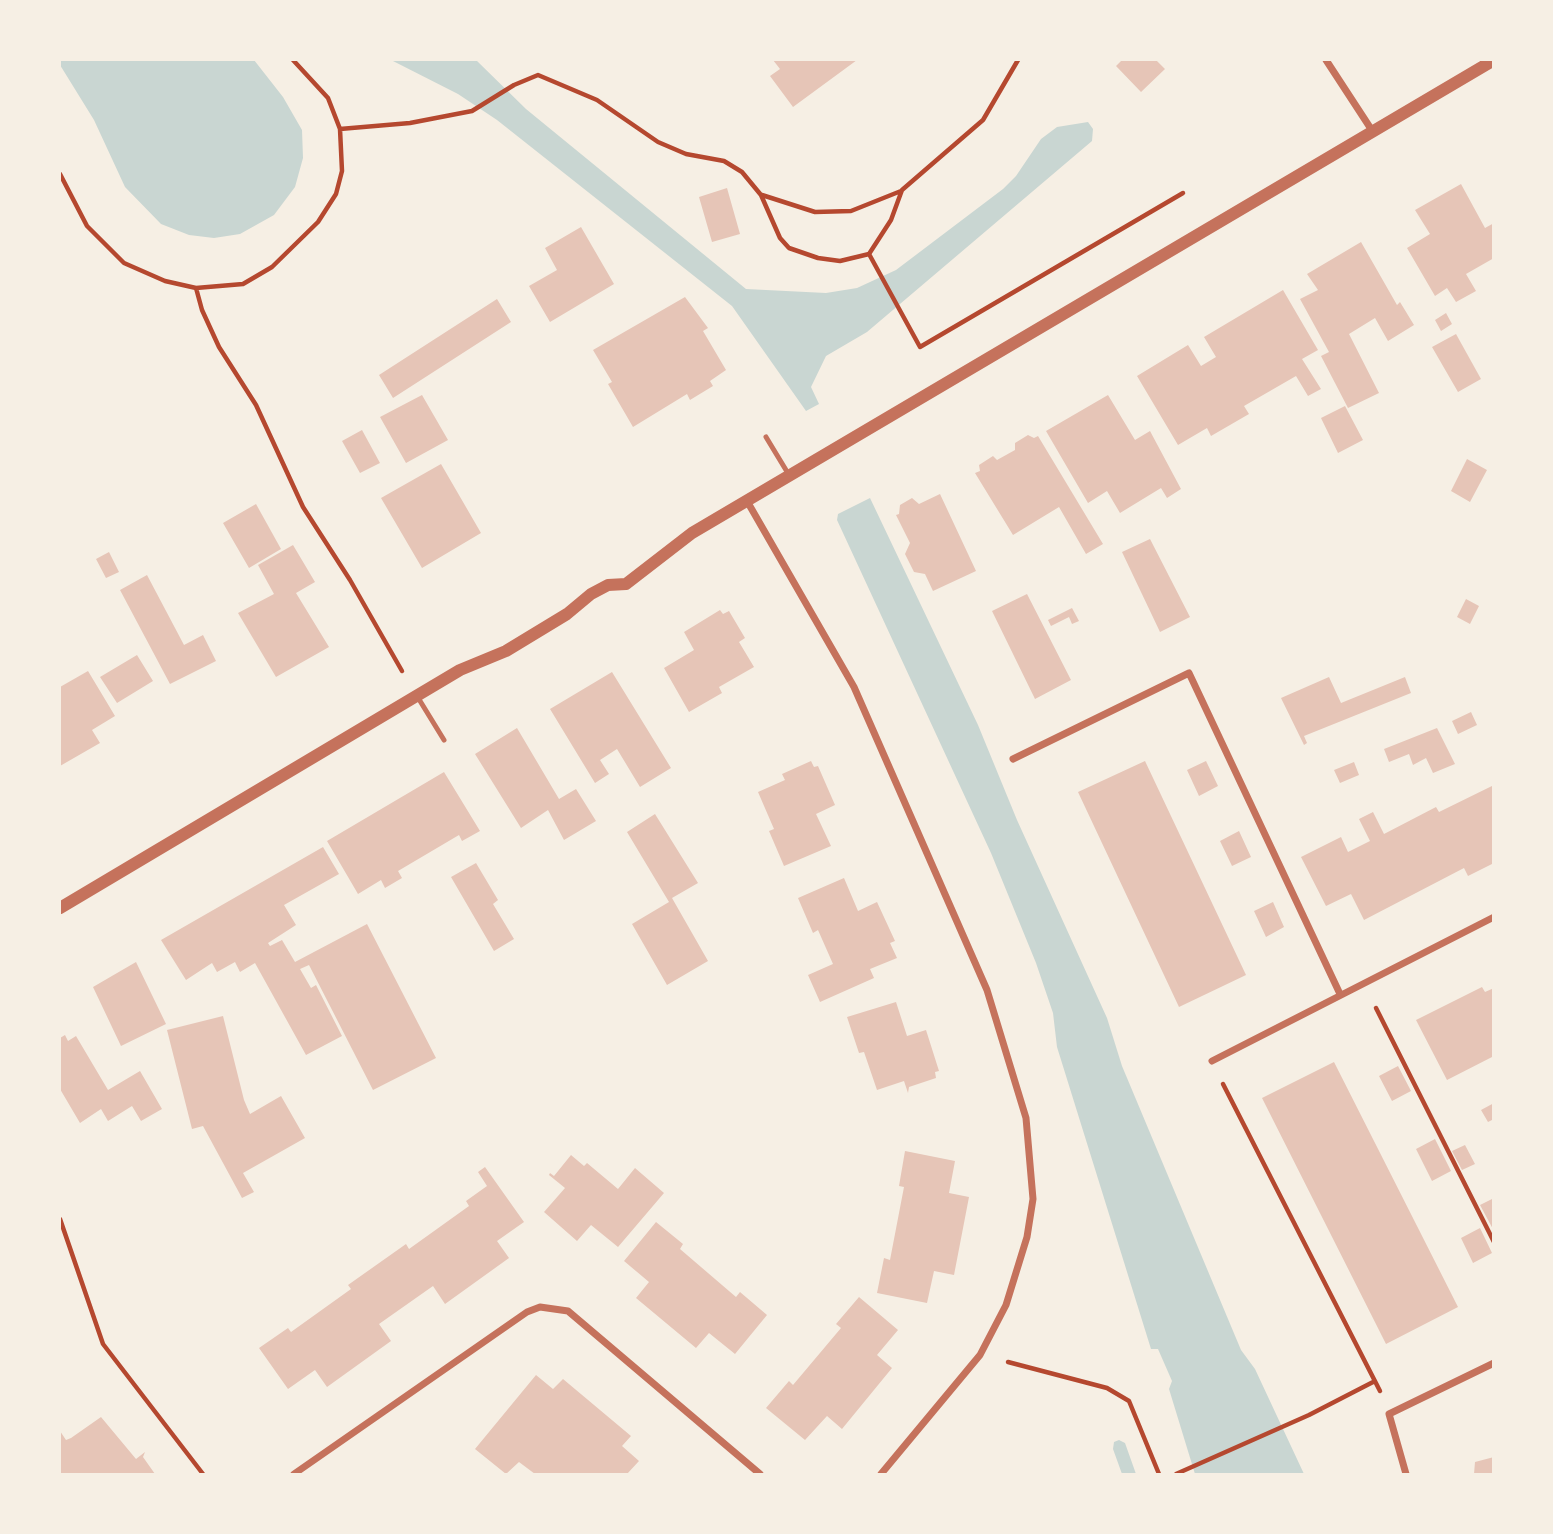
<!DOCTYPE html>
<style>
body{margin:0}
#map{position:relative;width:1553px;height:1534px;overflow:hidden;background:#f6efe4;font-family:Rubik,sans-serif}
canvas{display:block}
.frame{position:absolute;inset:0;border:61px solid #f6efe4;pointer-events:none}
</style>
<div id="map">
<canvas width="1553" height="1534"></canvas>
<div class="frame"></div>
</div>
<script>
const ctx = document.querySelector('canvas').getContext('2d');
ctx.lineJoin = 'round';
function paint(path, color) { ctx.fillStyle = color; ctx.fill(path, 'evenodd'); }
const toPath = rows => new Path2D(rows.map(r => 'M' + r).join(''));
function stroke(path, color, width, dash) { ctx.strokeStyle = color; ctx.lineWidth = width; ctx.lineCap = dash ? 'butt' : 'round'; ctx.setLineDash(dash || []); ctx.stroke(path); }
paint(toPath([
 [60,60,254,60,283,97,302,130,303,158,295,187,274,215,240,234,214,238,189,235,161,224,125,187,94,120,60,65],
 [391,60,476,60,526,109,746,289,826,293,857,288,896,270,1003,189,1016,176,1041,139,1057,127,1088,122,1093,129,1092,141,867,332,826,356,811,387,819,404,806,411,732,306,497,120,458,94],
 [870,498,978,725,1017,820,1107,1018,1122,1066,1241,1350,1255,1369,1304,1474,1195,1474,1169,1389,1172,1381,1158,1349,1151,1349,1057,1047,1053,1013,1036,963,991,853,837,520,838,514],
 [1119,1440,1125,1443,1136,1474,1122,1474,1113,1449,1114,1442]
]), '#c9d6d2');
paint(toPath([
 [773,60,857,60,793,107,770,76,780,69],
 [1122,60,1156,60,1165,69,1141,92,1116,66],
 [1461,184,1485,228,1494,223,1494,258,1466,274,1476,291,1456,302,1447,288,1435,296,1407,248,1430,234,1415,210],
 [727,188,740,234,712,242,699,197],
 [581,227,614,284,550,322,529,286,557,270,545,248],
 [1361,242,1397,305,1400,302,1414,325,1388,341,1375,318,1349,334,1379,393,1348,408,1321,356,1329,352,1300,299,1318,290,1307,274],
 [1283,290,1318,350,1302,359,1321,389,1308,396,1296,376,1244,406,1249,414,1211,436,1207,428,1178,445,1137,376,1188,345,1201,366,1216,357,1204,337],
 [685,297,708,328,703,331,726,370,710,381,713,386,690,400,687,394,633,427,608,384,612,382,593,350],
 [497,299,511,322,393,398,379,375],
 [1446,313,1452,324,1441,331,1435,320],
 [1456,334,1481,379,1458,392,1432,347],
 [422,395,448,440,406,463,380,417],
 [1108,395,1135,440,1150,431,1181,489,1167,498,1161,488,1120,513,1107,491,1088,503,1046,431],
 [1345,406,1363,440,1338,453,1321,418],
 [362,430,380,463,360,473,342,441],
 [1028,435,1034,438,1038,436,1103,544,1086,554,1059,507,1013,535,975,473,980,471,979,465,993,456,997,460,1015,450,1015,443],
 [1467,459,1487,470,1470,502,1451,491],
 [441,464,481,533,422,568,381,498],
 [940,494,976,571,933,591,925,574,914,572,905,554,910,543,896,515,899,514,900,505,912,498,919,504],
 [256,504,281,549,249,568,223,523],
 [1150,539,1190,617,1160,632,1122,552],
 [293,545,315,582,296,593,329,647,276,677,238,613,274,594,258,565],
 [109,552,119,572,106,578,96,559],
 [147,575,184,645,203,635,216,661,170,684,120,590],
 [1027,594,1071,680,1035,699,992,611],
 [1466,599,1479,606,1470,624,1457,617],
 [1072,608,1079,621,1072,624,1069,617,1051,626,1048,620],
 [720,610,723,614,729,611,745,638,739,642,754,667,719,687,722,693,689,712,664,668,694,650,684,632],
 [137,655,153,681,117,703,100,677],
 [88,671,115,716,92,730,100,743,60,766,60,687],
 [612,672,671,768,640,787,617,749,600,760,609,774,595,783,550,709],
 [1329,677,1341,703,1405,677,1411,693,1304,736,1307,743,1304,745,1281,698],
 [1471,712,1477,725,1458,734,1452,721],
 [517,728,559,799,576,789,596,821,564,840,548,810,521,828,475,754],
 [1437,728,1455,764,1433,773,1426,758,1413,765,1409,754,1389,762,1384,749],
 [811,761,814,767,818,766,835,805,816,814,831,846,784,866,769,831,774,829,758,792,785,780,782,774],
 [1145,761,1246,975,1179,1007,1078,792],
 [1206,761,1218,786,1199,796,1187,770],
 [1354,762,1359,775,1340,783,1334,770],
 [444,772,480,831,462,841,459,835,398,871,402,878,385,888,381,880,358,894,327,841],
 [1494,785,1494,863,1468,876,1464,868,1364,920,1351,894,1326,906,1301,857,1341,837,1348,852,1370,841,1359,819,1373,812,1384,834,1436,807,1439,812],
 [655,814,698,883,672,898,708,961,667,985,632,924,669,902,627,832],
 [1239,831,1251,857,1232,866,1220,841],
 [323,847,339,874,284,905,296,925,268,943,270,946,282,940,295,962,367,924,436,1058,373,1090,309,965,300,969,311,988,316,985,342,1036,306,1055,255,963,240,972,235,962,217,972,212,963,186,980,161,940],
 [476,863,498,900,493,904,514,939,494,951,451,877],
 [844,878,858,911,877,902,895,941,890,943,897,958,870,969,874,978,820,1002,808,975,833,964,818,930,813,933,798,898],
 [1273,902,1284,927,1266,937,1254,911],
 [136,962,166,1024,121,1046,93,987],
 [1482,987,1485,992,1494,988,1494,1056,1447,1080,1416,1020],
 [896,1002,907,1036,926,1030,939,1071,935,1072,936,1078,909,1087,908,1093,904,1081,877,1090,864,1052,859,1053,847,1017],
 [223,1016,244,1100,250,1114,281,1096,305,1138,243,1173,254,1192,242,1198,203,1126,192,1129,167,1030],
 [65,1035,68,1041,76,1036,108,1090,140,1071,162,1109,141,1121,132,1106,108,1121,101,1109,80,1123,60,1089,60,1038],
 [1334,1062,1458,1307,1386,1344,1262,1098],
 [1398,1066,1411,1091,1392,1101,1379,1076],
 [1494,1103,1494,1119,1488,1122,1481,1110],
 [1435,1139,1451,1171,1432,1181,1416,1149],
 [1465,1145,1475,1164,1462,1170,1452,1151],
 [905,1151,955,1161,949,1193,969,1197,954,1275,934,1271,927,1303,877,1293,884,1258,890,1260,904,1187,899,1186],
 [571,1155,584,1166,587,1163,618,1189,635,1168,664,1193,618,1247,591,1225,577,1241,544,1212,565,1188,549,1175,550,1173,554,1176],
 [485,1167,524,1222,497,1241,509,1258,445,1304,433,1286,379,1324,391,1341,327,1387,315,1370,288,1389,259,1348,288,1328,291,1332,351,1289,348,1285,406,1244,409,1249,469,1206,466,1201,487,1186,478,1172],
 [1494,1198,1494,1231,1480,1205],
 [656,1222,683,1244,680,1249,736,1297,740,1292,767,1315,735,1354,709,1333,696,1348,636,1298,649,1282,624,1261],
 [1480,1228,1492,1253,1473,1263,1461,1238],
 [859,1297,898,1330,877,1355,892,1368,842,1429,827,1416,805,1440,766,1408,789,1381,793,1385,841,1328,836,1324],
 [536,1375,553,1389,563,1379,631,1436,622,1446,639,1461,627,1474,535,1474,519,1462,506,1474,475,1449],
 [101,1417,136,1459,145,1452,143,1457,155,1474,60,1474,60,1431,66,1440,71,1438],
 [1494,1457,1494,1474,1474,1474,1475,1462]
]), '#e6c5b7');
stroke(toPath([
 [340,129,410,123,472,111,514,85,538,75,597,100,658,142,686,154,724,161,742,172,761,195,780,238,789,248,818,258,840,261,869,254,920,347,1183,193],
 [60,174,87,226,124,263,165,281,196,288,243,284,272,267,318,222,336,194,342,171,340,129,328,98,293,60],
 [762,195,815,212,851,211,901,191],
 [869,254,891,220,902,190,983,120,1018,60],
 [196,288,202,310,219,347,256,405,303,507,350,580,402,671],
 [1376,1008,1494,1242],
 [1223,1084,1380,1391],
 [60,1219,103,1344,203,1474],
 [1008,1362,1107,1388,1129,1401,1159,1474],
 [1176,1474,1309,1415,1375,1381]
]), '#b5482f', 4.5);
stroke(toPath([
 [766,437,789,475],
 [417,696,444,740]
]), '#c5725c', 5);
stroke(toPath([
 [1326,60,1373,132],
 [747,501,854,687,987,990,1026,1118,1033,1199,1027,1237,1006,1305,980,1355,881,1474],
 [1013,759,1189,673,1340,994],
 [1212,1061,1494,917],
 [294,1474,527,1312,540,1307,568,1311,760,1474],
 [1406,1474,1389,1414,1494,1363]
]), '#c5725c', 7);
stroke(toPath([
 [60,908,460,670,506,651,567,614,591,594,608,585,626,584,692,533,1494,60]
]), '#c5725c', 12);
</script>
